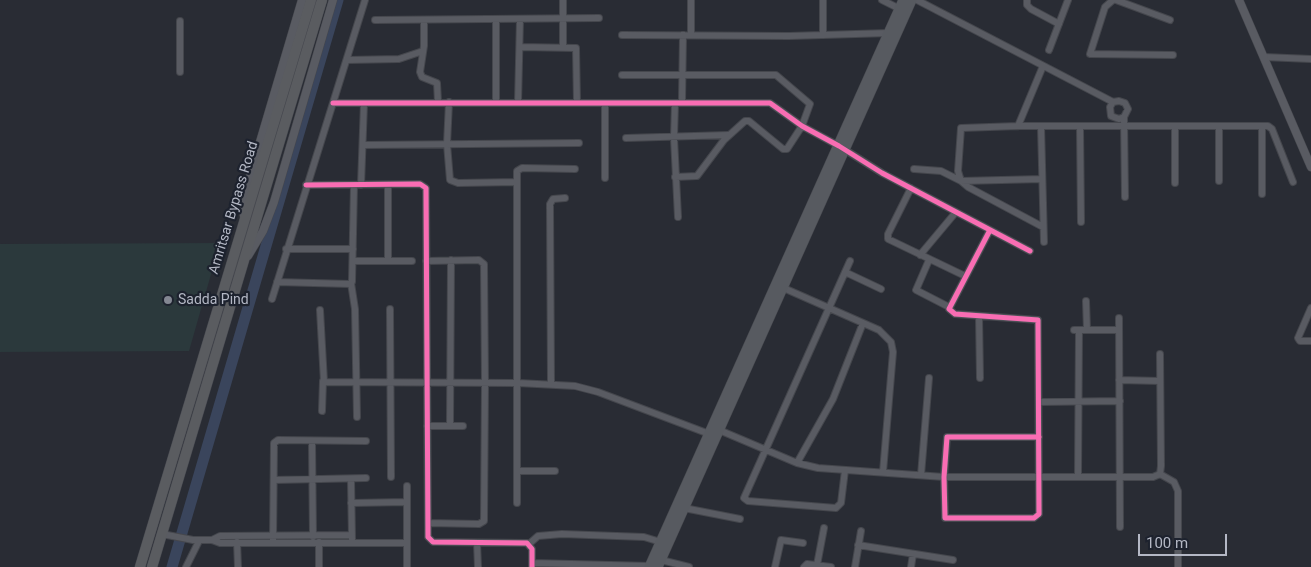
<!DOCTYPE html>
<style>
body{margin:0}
#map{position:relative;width:1311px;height:567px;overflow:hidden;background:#292c34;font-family:Roboto,sans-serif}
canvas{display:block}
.scale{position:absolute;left:1138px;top:534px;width:89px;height:22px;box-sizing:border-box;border:2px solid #b4b8c5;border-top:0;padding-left:6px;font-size:15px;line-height:18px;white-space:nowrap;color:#b4b8c5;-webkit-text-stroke:4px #1d222e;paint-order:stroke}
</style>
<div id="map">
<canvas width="1311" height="567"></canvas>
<div class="scale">100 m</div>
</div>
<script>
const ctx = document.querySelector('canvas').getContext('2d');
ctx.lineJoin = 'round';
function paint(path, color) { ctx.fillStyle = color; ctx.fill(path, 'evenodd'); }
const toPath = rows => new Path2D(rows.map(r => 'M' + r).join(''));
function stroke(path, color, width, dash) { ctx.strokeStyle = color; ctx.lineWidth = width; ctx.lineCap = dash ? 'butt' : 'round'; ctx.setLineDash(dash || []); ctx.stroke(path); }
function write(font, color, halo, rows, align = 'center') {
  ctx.font = font + ' Roboto,sans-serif'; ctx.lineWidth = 4.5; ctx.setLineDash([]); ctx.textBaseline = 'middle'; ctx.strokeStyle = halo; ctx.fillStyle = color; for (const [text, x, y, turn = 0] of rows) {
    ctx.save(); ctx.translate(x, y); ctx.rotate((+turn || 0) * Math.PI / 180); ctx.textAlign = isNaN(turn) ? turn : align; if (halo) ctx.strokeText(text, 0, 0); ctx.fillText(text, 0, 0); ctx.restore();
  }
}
paint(toPath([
 [220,243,189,351,0,352,0,244]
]), '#2b393c');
stroke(toPath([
 [172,567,338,0]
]), '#3a455c', 11);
const minor = toPath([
 [691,0,691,35],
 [882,0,900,9],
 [917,0,1113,102,1119,101,1125,103,1128,109,1124,117,1125,197],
 [1027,0,1027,5,1031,9,1059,24],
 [1113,0,1105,7,1090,54,1173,55],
 [1116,0,1170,20],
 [496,19,496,102],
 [375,20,599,18],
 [424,20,424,46,420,72,422,77,437,83,438,102],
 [180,21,180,72],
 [622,35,789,36,889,33],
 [823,35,823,0],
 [520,47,576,48,577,103],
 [563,47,563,0],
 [1049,50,1068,0],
 [1264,57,1311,59],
 [347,60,399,59,423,51],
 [622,75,776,75,810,104,802,126,787,149,783,149,749,121,745,121,724,140,697,176,675,177],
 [449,102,447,144,450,180,458,183,517,182],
 [1113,102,1110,107,1111,116,1119,119,1124,117],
 [333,103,770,103,802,126,839,146,882,173,1030,251],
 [518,103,520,19],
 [605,103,605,178],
 [675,103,674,138,678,217],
 [682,103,683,35],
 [1018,126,1043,66],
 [1041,126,1044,242],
 [1080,126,1081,222],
 [1175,126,1175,183],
 [1219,126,1219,181],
 [1262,126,1262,194],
 [626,138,728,135],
 [363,145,579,143],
 [914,169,941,171,961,181,1042,179],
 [306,185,420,184,426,188,428,537,433,542,527,543,532,549,532,567],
 [361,185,364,103],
 [388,185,388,260],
 [911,188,888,234,888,239,965,276],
 [1043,227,968,187,961,181,958,171,961,128,1018,126,1268,126,1272,129,1293,182],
 [990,230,949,309,955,314,1038,320,1039,514,1034,518,945,518,944,477,947,437,1039,437],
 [286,249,353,249],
 [920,255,956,212],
 [929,260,916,290,949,307],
 [353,261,412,261],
 [426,261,479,260,484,264,485,383,484,521,479,524,428,523],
 [845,272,881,289],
 [277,282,350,284,352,282,354,185],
 [351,283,355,309,357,417],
 [779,286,879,330,891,342,893,352,883,472],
 [272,299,365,0],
 [1086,301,1087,330],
 [1311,308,1298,338,1300,341,1311,341],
 [390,309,391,477],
 [320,310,324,382,518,383,575,386,598,392,712,435],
 [979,316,980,378],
 [1119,318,1120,527],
 [1074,330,1119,330],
 [1119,380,1160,381],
 [551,384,550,204,553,199,565,198],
 [1039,402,1120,401],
 [322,411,323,381],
 [427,426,463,426],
 [450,426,451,260],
 [719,430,797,463,818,468,944,477,1153,477,1160,474,1161,466,1160,354],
 [312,441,313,537],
 [797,463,833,399,863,323],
 [845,470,841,503,836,508,748,501,744,498,850,261],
 [517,471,555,471],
 [1160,474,1174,482,1178,491,1178,567],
 [921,475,929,378],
 [1078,477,1079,330],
 [351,479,352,539],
 [274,480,366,478],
 [351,503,407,502],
 [517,503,517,171,522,168,575,169],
 [684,508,740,519],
 [162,534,193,540,212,540,220,543,406,543],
 [212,540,220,536,352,535],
 [237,542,238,567],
 [273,542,274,443,278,440,366,441],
 [319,542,319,567],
 [477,543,478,567],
 [529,544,538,536,562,534,644,537,664,543],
 [858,545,953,560],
 [661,560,689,567],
 [532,563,650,566],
 [817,565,824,528],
 [186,567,199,541],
 [407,567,407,486],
 [775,567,781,540,803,543],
 [804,567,807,564,831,567],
 [855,567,861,531],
 [911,567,913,554]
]);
const tertiary = toPath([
 [1239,0,1311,167],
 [244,216,242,203,302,0],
 [248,256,263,231,274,202,333,0]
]);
const secondary = toPath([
 [649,567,903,0],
 [658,567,912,0]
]);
const trunk = toPath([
 [140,567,311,0],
 [152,567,322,0]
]);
stroke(minor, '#45474d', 8);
stroke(tertiary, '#45474d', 9);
stroke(secondary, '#45474d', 10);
stroke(trunk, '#46484f', 11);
stroke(minor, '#595b62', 6);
stroke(tertiary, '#595b62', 8);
stroke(secondary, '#575a60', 9);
stroke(trunk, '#5a5c60', 10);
stroke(toPath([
 [333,103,770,103,802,126,839,146,882,173,1030,251],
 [306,185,420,184,426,188,428,537,433,542,527,543,532,549,532,567],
 [990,230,949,309,955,314,1038,320,1039,514,1034,518,945,518,944,477,947,437,1039,437]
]), '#f96db3', 5);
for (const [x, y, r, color] of [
 [168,300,5,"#838792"]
]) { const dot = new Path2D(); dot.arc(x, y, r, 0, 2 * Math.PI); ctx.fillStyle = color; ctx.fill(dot); stroke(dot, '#1d222e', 2); }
write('14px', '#b4b8c5', '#1d222e', [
 ["Amritsar Bypass Road",234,208,-73]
]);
write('14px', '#b4b8c5', '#1d222e', [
 ["Sadda Pind",178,300]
], 'left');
</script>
